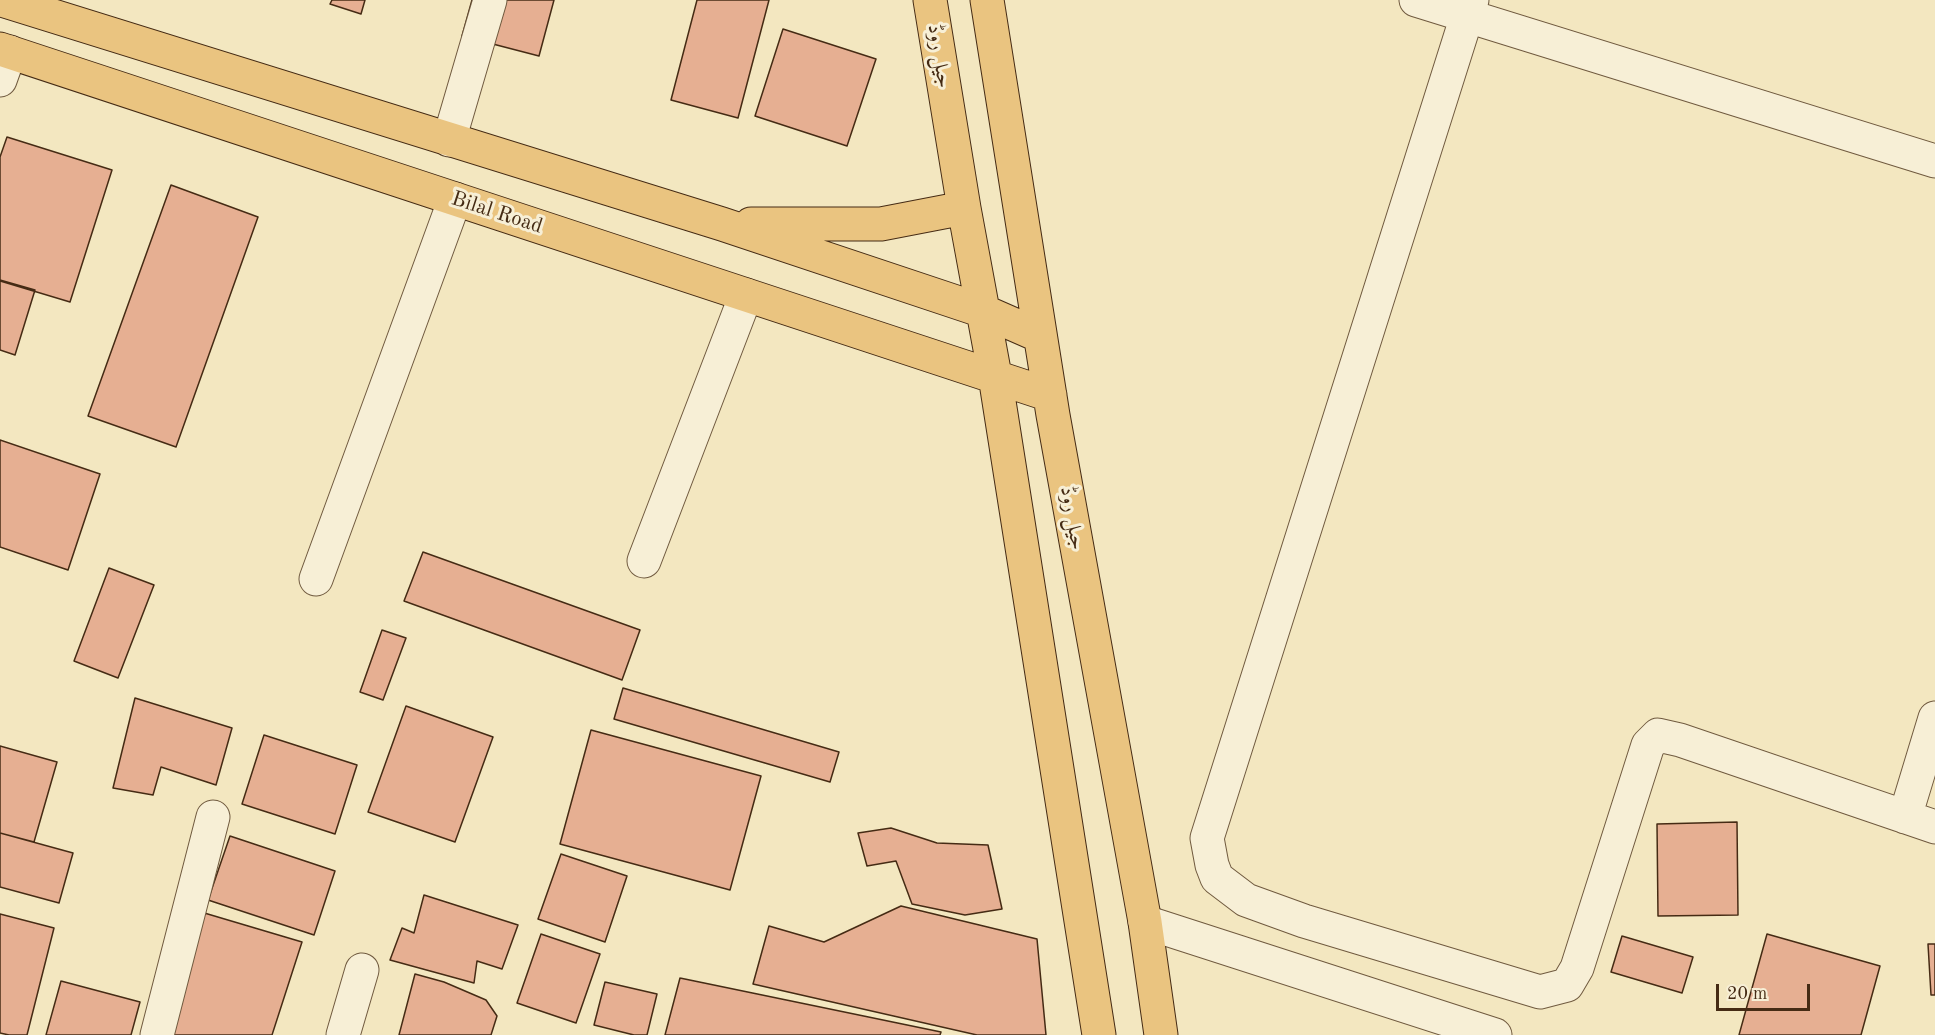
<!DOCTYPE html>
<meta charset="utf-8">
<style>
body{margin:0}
#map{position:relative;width:1935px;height:1035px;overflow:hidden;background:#f3e7c0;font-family:"Old Standard TT",serif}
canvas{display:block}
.scale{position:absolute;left:1716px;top:984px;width:94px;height:27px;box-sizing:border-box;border:3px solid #452b14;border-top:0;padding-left:8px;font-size:18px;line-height:21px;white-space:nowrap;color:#452b14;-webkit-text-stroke:4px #f7efd6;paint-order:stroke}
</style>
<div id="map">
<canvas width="1935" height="1035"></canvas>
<div class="scale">20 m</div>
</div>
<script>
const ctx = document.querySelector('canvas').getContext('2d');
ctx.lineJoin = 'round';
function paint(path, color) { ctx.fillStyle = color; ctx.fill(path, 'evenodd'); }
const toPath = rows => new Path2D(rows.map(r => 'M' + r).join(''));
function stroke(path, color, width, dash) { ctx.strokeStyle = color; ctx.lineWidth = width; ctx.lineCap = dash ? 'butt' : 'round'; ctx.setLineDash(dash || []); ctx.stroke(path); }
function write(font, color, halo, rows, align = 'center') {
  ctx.font = font + ' "Old Standard TT",Amiri,serif'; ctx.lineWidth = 6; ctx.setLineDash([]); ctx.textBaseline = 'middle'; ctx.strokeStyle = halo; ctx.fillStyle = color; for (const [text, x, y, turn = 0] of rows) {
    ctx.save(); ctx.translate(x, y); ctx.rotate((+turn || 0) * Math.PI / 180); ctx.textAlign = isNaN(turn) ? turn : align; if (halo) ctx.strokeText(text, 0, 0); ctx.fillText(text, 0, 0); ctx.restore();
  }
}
const building = toPath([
 [332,0,365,0,361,14,330,4,332,0],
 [472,0,554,0,539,56,462,36,472,0],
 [697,0,769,0,738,118,671,100,697,0],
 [783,29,876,59,847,146,755,116,783,29],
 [7,137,112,170,70,302,0,281,0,157,7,137],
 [171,185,258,217,176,447,88,416,171,185],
 [0,280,35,290,15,355,0,350,0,280],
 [0,440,100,474,68,570,0,547,0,440],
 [423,552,640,630,622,680,404,601,423,552],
 [109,568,154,585,118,678,74,661,109,568],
 [382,630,406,638,383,700,360,692,382,630],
 [623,688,839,752,830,782,614,719,623,688],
 [135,698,232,728,216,785,161,767,153,795,113,788,135,698],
 [406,706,493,737,455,842,368,812,406,706],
 [591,730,761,776,730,890,560,844,591,730],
 [264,735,357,765,335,834,242,804,264,735],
 [0,746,57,762,34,842,0,833,0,746],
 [1737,822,1738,915,1658,916,1657,824,1737,822],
 [891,828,937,843,988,845,1002,909,965,915,912,904,896,861,867,866,858,833,891,828],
 [0,833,73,853,59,903,0,887,0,833],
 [230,836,335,871,314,935,208,900,230,836],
 [561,854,627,876,605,942,538,919,561,854],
 [424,895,518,925,502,969,477,961,474,983,390,960,402,928,414,933,424,895],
 [901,906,1037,939,1046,1035,977,1035,753,984,769,926,824,942,901,906],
 [201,912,302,942,272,1035,168,1035,201,912],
 [0,914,54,928,27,1035,9,1035,0,1033,0,914],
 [541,934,600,954,576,1023,517,1003,541,934],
 [1767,934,1880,966,1861,1035,1739,1035,1767,934],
 [1622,936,1693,957,1682,993,1611,972,1622,936],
 [1928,944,1935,944,1935,995,1931,995,1928,944],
 [415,974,444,982,486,1000,497,1016,491,1035,399,1035,415,974],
 [680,978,941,1032,940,1035,665,1035,680,978],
 [61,981,140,1002,131,1035,46,1035,61,981],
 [605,982,657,994,647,1035,634,1035,594,1025,605,982]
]);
paint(building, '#e6af92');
stroke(building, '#452b14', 1.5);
const minor = toPath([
 [1416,0,1935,161],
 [1472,0,1207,838,1212,865,1217,878,1246,900,1304,921,1540,992,1567,985,1577,968,1648,745,1658,735,1680,740,1935,827],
 [0,80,10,52],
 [449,140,490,0],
 [644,561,746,295],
 [316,579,455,199],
 [1905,817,1935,718],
 [1145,922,1495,1035],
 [157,1035,213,817],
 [343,1035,362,970]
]);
const major = toPath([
 [2,0,722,224,983,311,1040,336],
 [930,0,964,208,995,376,1099,1035],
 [987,0,1053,415,1145,922,1161,1035],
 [0,49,1050,395],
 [751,224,881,224,964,208]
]);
stroke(minor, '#705a3f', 35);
stroke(major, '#452b14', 35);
stroke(minor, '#f7efd6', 33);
stroke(major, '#eac480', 33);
write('21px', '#452b14', '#f7efd6', [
 ["جیل روڈ",939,56,81],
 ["Bilal Road",497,213,18],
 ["جیل روڈ",1072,518,80]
]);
</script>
